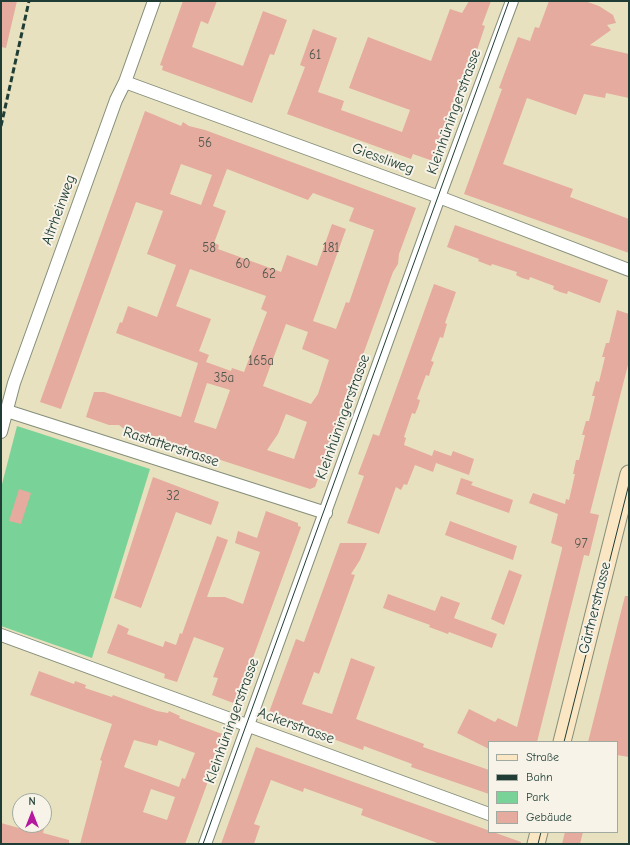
<!DOCTYPE html>
<meta charset="utf-8">
<style>
body{margin:0}
#map{position:relative;width:630px;height:845px;overflow:hidden;background:#e8e1bf;font-family:"Comic Neue",sans-serif}
canvas{display:block}
.frame{position:absolute;inset:0;border:2px solid #1f3d34;pointer-events:none}
.legend{position:absolute;left:488px;top:741px;width:130px;height:92px;box-sizing:border-box;background:#f7f3e8;border:1px solid #a1aaa0;margin:0;padding:5px 7px;list-style:none;font-size:12px;color:#1f3d34}
.legend li{display:flex;align-items:center;gap:8px;height:20px}
.legend b{width:20px;border:1px solid #a1aaa0}
.north{position:absolute;left:12px;top:793px;width:40px;height:40px;box-sizing:border-box;background:#f7f3e8;border:1px solid #a1aaa0;border-radius:50%;rotate:0deg;font-size:11px;font-weight:700;line-height:16px;text-align:center;color:#1f3d34}
.north::after{content:'';display:block;margin:auto;width:14px;height:18px;background:#b5179e;clip-path:polygon(50% 0,100% 100%,50% 72%,0 100%)}
</style>
<div id="map">
<canvas width="630" height="845"></canvas>
<div class="frame"></div>
<ul class="legend">
<li><b style="height:5px;background:#fbe6c4"></b>Straße</li>
<li><b style="height:5px;background:#1f3d34"></b>Bahn</li>
<li><b style="height:11px;background:#79d297"></b>Park</li>
<li><b style="height:11px;background:#e5ab9e"></b>Gebäude</li>
</ul>
<div class="north">N</div>
</div>
<script>
const ctx = document.querySelector('canvas').getContext('2d');
ctx.lineJoin = 'round';
function paint(path, color) { ctx.fillStyle = color; ctx.fill(path, 'evenodd'); }
const toPath = rows => new Path2D(rows.map(r => 'M' + r).join(''));
function stroke(path, color, width, dash) { ctx.strokeStyle = color; ctx.lineWidth = width; ctx.lineCap = dash ? 'butt' : 'round'; ctx.setLineDash(dash || []); ctx.stroke(path); }
function write(font, color, halo, rows, align = 'center') {
  ctx.font = font + ' "Comic Neue",sans-serif'; ctx.lineWidth = 4; ctx.setLineDash([]); ctx.textBaseline = 'middle'; ctx.strokeStyle = halo; ctx.fillStyle = color; for (const [text, x, y, turn = 0] of rows) {
    ctx.save(); ctx.translate(x, y); ctx.rotate((+turn || 0) * Math.PI / 180); ctx.textAlign = isNaN(turn) ? turn : align; if (halo) ctx.strokeText(text, 0, 0); ctx.fillText(text, 0, 0); ctx.restore();
  }
}
paint(toPath([
 [17,426,150,469,92,658,1,626,1,488]
]), '#79d297');
paint(toPath([
 [1,1,17,1,6,48,1,47],
 [183,1,217,1,208,24,201,21,192,47,243,66,263,11,287,20,274,55,270,54,252,103,162,70,163,66,160,65],
 [469,1,491,1,482,25,485,26,477,50,474,49,433,161,413,154,411,159,287,114,305,67,300,65,313,29,337,38,318,92,344,101,341,110,402,132,410,110,349,88,368,37,431,61,450,9,462,13],
 [549,1,585,1,599,6,613,15,616,23,607,25,611,30,590,45,629,54,629,98,606,93,605,98,584,94,576,115,527,98,503,164,573,189,570,197,629,219,629,253,464,194,502,89,499,88,518,37,530,41,535,27,539,28],
 [145,111,181,126,183,122,189,126,205,130,416,208,399,254,398,264,393,272,315,487,310,489,162,441,164,436,144,436,127,431,119,425,109,425,86,417,94,392,104,392,181,417,198,363,116,333,120,322,122,323,128,306,157,317,176,265,147,254,163,211,136,202,61,409,40,402],
 [181,164,212,175,201,205,170,194],
 [227,169,308,200,313,193,354,208,349,221,374,230,349,303,346,302,336,329,313,321,346,229,332,224,317,266,287,255,281,272,218,249,219,245,214,243,226,211,213,206],
 [190,269,266,296,261,309,267,312,244,372,232,368,231,371,206,362,209,355,199,351,211,319,176,306],
 [286,324,308,332,302,349,329,360,318,394,311,404,263,386],
 [207,383,230,390,216,429,194,422],
 [286,414,307,422,294,459,267,450,278,434],
 [455,225,608,280,600,303,568,291,567,294,560,292,553,289,554,286,530,277,529,280,522,278,516,275,517,272,492,264,491,266,478,261,479,259,447,247],
 [434,284,456,292,445,323,447,324,443,338,440,337,431,361,434,362,431,369,429,376,426,375,417,399,420,400,418,407,415,414,412,413,404,437,406,438,404,445,432,456,434,450,451,456,453,451,474,459,469,475,436,463,433,472,415,465,407,485,404,484,401,490,396,487,379,534,347,523,364,476,358,474,366,453,373,434,379,436],
 [617,310,629,314,629,361,590,513,599,515,589,556,584,555,537,742,489,742,489,749,457,733,469,709,495,722,498,718,517,727,562,549,562,547,551,543,558,514,529,503,533,493,565,504,566,499,569,500,575,474,573,474,576,460,579,460,585,435,582,435,586,421,589,421,595,396,592,396,596,381,599,382,605,357,602,357,606,343,609,343],
 [153,477,219,502,211,525,176,512,141,608,114,598],
 [461,478,473,482,471,485,513,500,509,513,456,494],
 [19,489,31,493,21,524,9,521],
 [266,511,298,523,298,526,301,527,236,704,212,695,218,678,213,677,224,648,194,637,177,682,164,678,165,674,107,653,118,624,129,629,127,634,163,647,165,641,176,645,180,633,182,634,217,536,228,540,207,597,225,597,243,604,260,552,235,543,238,531,257,538],
 [450,521,517,546,513,560,445,535],
 [340,543,367,543,360,560,351,574,355,575,319,674,314,672,302,704,332,714,351,658,375,667,356,719,424,744,423,747,489,770,489,794,411,767,412,764,364,746,363,750,268,715,296,639,304,642],
 [509,570,522,575,504,625,491,619],
 [388,594,435,611,441,596,460,603,454,618,497,634,492,648,449,632,448,634,429,627,430,625,383,608],
 [625,596,629,596,629,757,617,755,617,742,588,742],
 [39,671,74,684,75,681,86,685,85,688,112,697,113,695,157,711,168,713,169,711,180,716,179,718,225,735,185,844,80,844,102,761,100,760,112,724,30,695],
 [134,740,157,746,159,740,195,753,185,779,182,778,179,787,124,767],
 [151,789,175,797,167,820,143,812],
 [256,747,521,842,521,844,440,844,361,815,363,809,304,788,303,792,271,780,254,824,260,826,254,844,221,844],
 [1,823,19,828,20,825,45,825,43,833,69,840,69,844,1,844],
 [565,832,583,832,580,844,562,844]
]), '#e5ab9e');
const street = toPath([
 [125,82,439,197,629,270],
 [7,411,326,513],
 [1,432,14,383,116,100,125,82,154,1],
 [1,635,489,814],
 [205,844,439,197,512,1]
]);
const secondary = toPath([
 [562,742,629,474],
 [536,844,539,832]
]);
stroke(street, '#848f7a', 14);
stroke(secondary, '#848f7a', 19);
stroke(street, '#fff', 12);
stroke(secondary, '#fbe6c4', 17);
stroke(toPath([
 [564,742,629,484],
 [203,844,509,1],
 [538,844,541,832]
]), '#1f3d34', 1);
stroke(toPath([
 [1,126,29,1]
]), '#1f3d34', 3, [6, 3]);
write('13px', '#50584e', null, [
 ["61",315,55],
 ["56",205,143],
 ["58",209,248],
 ["181",331,248],
 ["60",243,264],
 ["62",269,274],
 ["165a",261,361],
 ["35a",224,378],
 ["32",173,496],
 ["97",581,544]
]);
write('15px', '#1f3d34', '#f7f3e8', [
 ["Kleinhüningerstrasse",454,112,-70],
 ["Giessliweg",383,159,20],
 ["Altrheinweg",59,210,-70],
 ["Kleinhüningerstrasse",343,417,-70],
 ["Rastatterstrasse",171,447,18],
 ["Gärtnerstrasse",595,608,-76],
 ["Kleinhüningerstrasse",232,721,-70],
 ["Ackerstrasse",296,726,20]
]);
</script>
